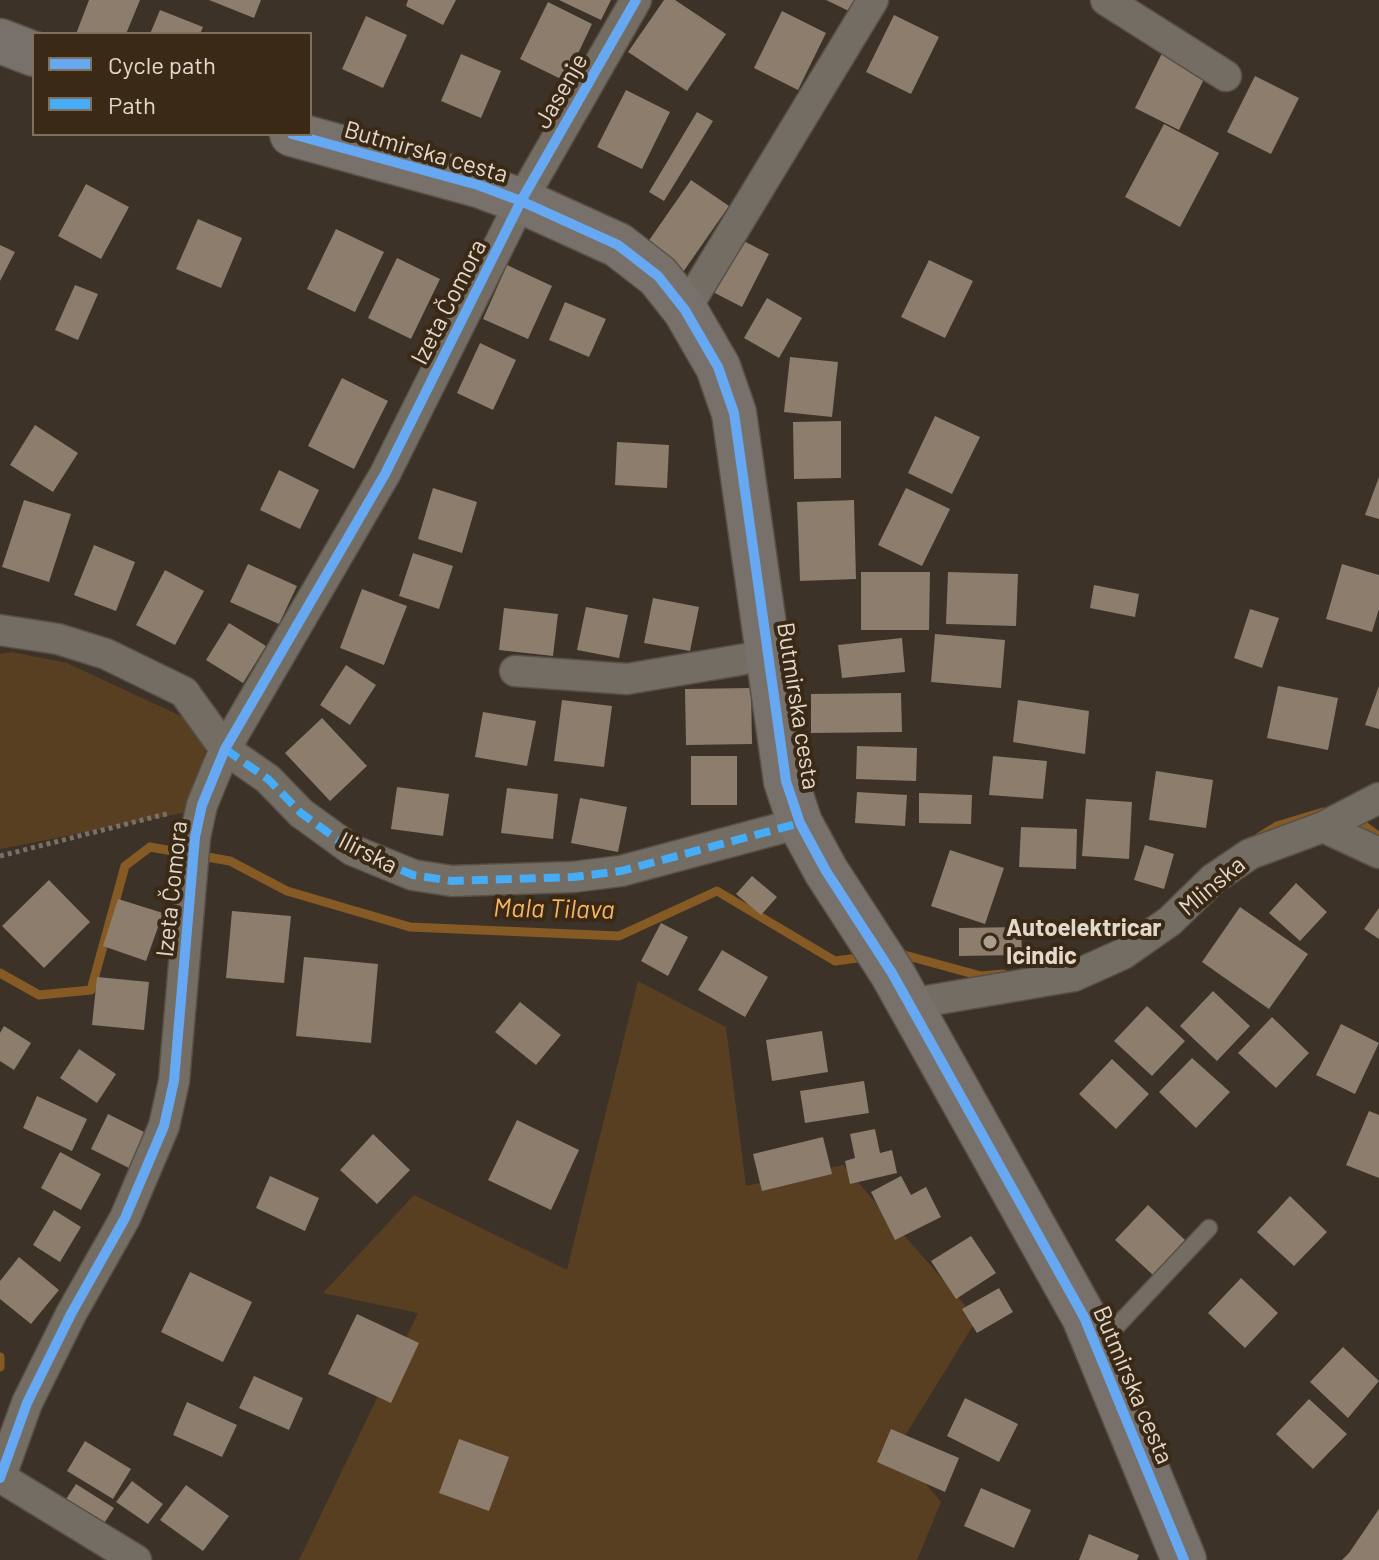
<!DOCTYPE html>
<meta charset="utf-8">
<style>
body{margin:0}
#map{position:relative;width:1379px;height:1560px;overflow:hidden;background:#3d3227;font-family:Barlow,sans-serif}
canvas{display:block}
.legend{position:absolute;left:32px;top:32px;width:280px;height:104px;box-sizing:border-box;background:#3a2915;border:2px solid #7e6f5e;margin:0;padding:10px 14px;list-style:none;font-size:24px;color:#e3d8cc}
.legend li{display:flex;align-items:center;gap:16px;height:40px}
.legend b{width:40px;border:2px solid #7e6f5e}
</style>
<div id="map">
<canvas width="1379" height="1560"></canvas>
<ul class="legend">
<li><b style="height:10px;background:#66a8f1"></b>Cycle path</li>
<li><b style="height:10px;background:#46acf6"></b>Path</li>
</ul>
</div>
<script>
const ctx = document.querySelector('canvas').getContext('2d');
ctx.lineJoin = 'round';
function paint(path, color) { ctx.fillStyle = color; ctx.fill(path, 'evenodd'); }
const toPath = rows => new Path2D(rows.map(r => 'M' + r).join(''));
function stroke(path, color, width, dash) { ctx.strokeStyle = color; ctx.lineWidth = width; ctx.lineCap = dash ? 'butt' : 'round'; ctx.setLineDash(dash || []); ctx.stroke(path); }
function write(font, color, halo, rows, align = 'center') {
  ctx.font = font + ' Barlow,sans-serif'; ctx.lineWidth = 8; ctx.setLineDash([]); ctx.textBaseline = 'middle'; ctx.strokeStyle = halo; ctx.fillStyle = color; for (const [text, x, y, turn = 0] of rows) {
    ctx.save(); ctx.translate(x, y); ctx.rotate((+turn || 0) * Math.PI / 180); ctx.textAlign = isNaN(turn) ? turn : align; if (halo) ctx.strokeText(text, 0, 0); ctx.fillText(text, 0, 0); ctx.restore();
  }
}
paint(toPath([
 [12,652,67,663,185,718,207,745,188,812,0,849,0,654],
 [638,981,726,1027,746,1186,843,1165,977,1319,897,1449,941,1502,917,1560,299,1560,418,1313,323,1293,414,1195,567,1270]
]), '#593f21');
stroke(toPath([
 [1353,817,1379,837],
 [1259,837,1277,826,1323,812],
 [897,953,981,976,1003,974],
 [0,973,39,995,91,990,125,866,150,847,230,861,287,891,410,927,619,936,717,891,835,961,866,957],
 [0,1357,0,1367]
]), '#855a24', 9);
paint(toPath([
 [89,0,140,0,126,34,76,34],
 [209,0,261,0,254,18],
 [408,0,456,0,443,25,406,6],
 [559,0,611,0,601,20],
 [664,0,675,0,726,34,687,91,628,52],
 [826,0,859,0,853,13],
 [548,2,592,24,565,81,520,59],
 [160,10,203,27,200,34,150,34],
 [782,11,826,33,798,90,754,68],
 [894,15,939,37,911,94,866,72],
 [366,16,407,35,383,88,342,69],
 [1163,51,1207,73,1179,130,1135,108],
 [461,54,501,71,481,118,441,101],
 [1255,76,1299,98,1271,154,1227,132],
 [626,90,670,112,642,169,597,147],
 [697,112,713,121,664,201,649,192],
 [1164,124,1219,153,1180,227,1125,197],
 [691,180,729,206,681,275,643,249],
 [86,184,129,207,101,259,58,236],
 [198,219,242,238,221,288,176,269],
 [336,229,384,252,355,312,307,289],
 [738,238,769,254,742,307,711,291],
 [0,245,15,252,0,281],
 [397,258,440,279,411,339,368,318],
 [929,260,973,281,945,338,901,317],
 [507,265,552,286,528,339,483,319],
 [75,285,98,294,78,340,55,330],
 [767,298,802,318,779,358,744,338],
 [565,302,606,319,589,357,549,340],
 [480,343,516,360,493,410,457,393],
 [790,357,838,362,832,417,784,412],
 [342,378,388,401,354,469,308,446],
 [935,416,980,437,952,494,908,473],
 [841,421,841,478,794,479,793,422],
 [35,425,78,453,53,492,10,465],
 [617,442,669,445,667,488,615,485],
 [279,470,319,490,300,529,260,510],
 [1379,477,1379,519,1365,515],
 [433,488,477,502,462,553,418,539],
 [906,488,950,509,922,566,878,545],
 [24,500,71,514,49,582,2,567],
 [854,500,856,579,800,581,797,502],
 [94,545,135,562,116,611,74,595],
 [413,553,453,566,439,609,399,596],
 [248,564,297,586,279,624,230,602],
 [1342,564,1379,575,1379,609,1372,632,1326,619],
 [165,570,204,591,175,645,136,625],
 [861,572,930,572,929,630,861,630],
 [948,572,1018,574,1016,626,946,624],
 [1094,585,1139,594,1135,617,1090,608],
 [362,589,407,606,384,665,340,648],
 [653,598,699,607,690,651,644,643],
 [586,607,628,615,619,658,577,650],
 [504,608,558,614,553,656,499,650],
 [1250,609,1279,618,1262,668,1234,658],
 [229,623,266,646,243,683,206,660],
 [935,634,1005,640,1001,688,931,682],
 [902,638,905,672,842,678,838,645],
 [346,665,376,685,350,725,320,705],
 [1278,686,1338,698,1328,750,1267,738],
 [1379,686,1379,729,1365,725],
 [751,688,752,744,686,745,685,689],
 [901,693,902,732,811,733,811,694],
 [562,700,612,706,604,767,554,761],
 [1018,700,1089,711,1085,754,1013,742],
 [483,712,536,721,527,766,475,757],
 [322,718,367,766,330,801,285,753],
 [857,746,917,748,916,781,856,779],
 [691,756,737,756,737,805,691,805],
 [993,756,1047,761,1043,799,989,795],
 [1156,771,1213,780,1206,828,1149,820],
 [397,787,449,794,443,836,391,829],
 [507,788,558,794,553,839,501,833],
 [857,792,907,795,905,826,855,823],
 [919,793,972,795,971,824,919,823],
 [580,798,627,807,618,852,571,843],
 [1086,799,1132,802,1129,859,1082,856],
 [1021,827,1077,829,1076,869,1019,867],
 [1145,845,1174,854,1164,889,1134,880],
 [950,850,1004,868,985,924,931,906],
 [752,876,777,897,761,915,736,894],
 [49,880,90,922,44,968,2,926],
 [1296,883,1327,912,1300,941,1269,913],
 [118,899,163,913,146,961,103,946],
 [1240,907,1308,954,1269,1009,1202,962],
 [1379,908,1379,939,1364,929],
 [232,911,291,916,284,983,226,978],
 [661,923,688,937,668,976,641,961],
 [1021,927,1022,955,959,956,959,928],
 [722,950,768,977,745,1017,698,990],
 [304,957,378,964,371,1043,296,1036],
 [97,977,149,982,144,1030,92,1025],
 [1213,991,1250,1026,1217,1061,1180,1026],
 [520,1002,561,1035,536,1065,495,1032],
 [1147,1006,1185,1041,1152,1076,1114,1041],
 [1272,1017,1309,1053,1276,1088,1238,1053],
 [1341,1024,1379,1043,1355,1094,1316,1075],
 [4,1026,31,1043,14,1070,0,1061,0,1033],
 [822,1031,828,1072,772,1081,766,1040],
 [79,1049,116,1074,97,1103,60,1078],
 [1192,1058,1230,1092,1196,1128,1159,1092],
 [1112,1059,1149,1094,1116,1129,1079,1094],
 [864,1081,869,1113,805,1123,800,1091],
 [37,1096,87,1119,72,1151,23,1128],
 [1369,1111,1379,1115,1379,1178,1346,1165],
 [108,1114,146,1133,129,1168,91,1149],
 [517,1120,579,1150,551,1210,488,1180],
 [875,1129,880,1153,892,1150,897,1173,850,1184,845,1161,855,1158,850,1134],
 [373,1134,410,1170,377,1204,340,1170],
 [823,1137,832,1174,762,1191,753,1154],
 [60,1152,101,1174,81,1210,41,1188],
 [270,1176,319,1198,305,1231,256,1208],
 [901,1176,911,1195,926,1187,941,1217,895,1240,871,1192],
 [1290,1196,1327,1232,1294,1266,1257,1232],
 [1148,1205,1185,1240,1153,1275,1115,1240],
 [54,1210,81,1227,60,1262,33,1245],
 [971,1236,996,1273,956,1299,931,1261],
 [19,1257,59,1290,31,1324,0,1299,0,1281],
 [190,1272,252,1302,223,1362,161,1332],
 [1241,1278,1278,1313,1245,1348,1208,1313],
 [999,1288,1013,1312,977,1333,962,1309],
 [357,1314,419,1343,391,1403,328,1374],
 [1343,1347,1379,1381,1348,1418,1310,1382],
 [254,1376,303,1398,289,1430,239,1408],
 [965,1398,1018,1424,999,1462,947,1436],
 [1309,1399,1347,1434,1313,1469,1276,1434],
 [187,1402,237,1425,222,1457,173,1435],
 [891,1429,959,1458,945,1492,877,1462],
 [459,1439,509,1457,489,1511,439,1493],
 [85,1441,131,1469,113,1499,67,1471],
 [132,1481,163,1504,148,1524,116,1502],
 [76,1484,114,1508,101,1528,62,1505],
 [186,1485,229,1516,203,1551,160,1520],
 [981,1488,1031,1510,1014,1548,964,1526],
 [1379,1509,1379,1560,1342,1560,1349,1553],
 [1089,1534,1139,1555,1137,1560,1079,1560]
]), '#8c7d6c');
const lane = toPath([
 [1099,1345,1209,1228]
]);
const street = toPath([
 [1106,0,1226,76],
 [685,310,873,0],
 [0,630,58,639,106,654,184,692,225,749,268,779,301,813,352,850,413,875,452,881,573,877,621,871,800,823],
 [515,671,627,679,769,655],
 [1323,827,1379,798],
 [909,1004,1074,976,1123,954,1170,921,1213,879,1250,854,1323,827,1379,853],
 [0,1477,136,1560],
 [0,1478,27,1403,71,1314,125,1218,164,1126,174,1081,195,837,202,805,225,749,385,474,521,201,636,0]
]);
const secondary = toPath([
 [0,41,34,54],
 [292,134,478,185,521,201,618,245,658,276,685,310,718,367,734,413,786,781,800,823,826,871,892,973,1084,1317,1184,1560]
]);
stroke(lane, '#585046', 19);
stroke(street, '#585046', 33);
stroke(secondary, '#585046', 47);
stroke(toPath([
 [0,856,170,813]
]), '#787169', 5, [4, 4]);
stroke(lane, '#746d63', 16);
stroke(street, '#746d63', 30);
stroke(secondary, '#78716b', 44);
stroke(toPath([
 [225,749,268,779,301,813,352,850,413,875,452,881,573,877,621,871,800,823]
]), '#46acf6', 8, [16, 8]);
stroke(toPath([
 [292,134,478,185,521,201,618,245,658,276,685,310,718,367,734,413,786,781,800,823,826,871,892,973,1084,1317,1184,1560],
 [0,1478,27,1403,71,1314,125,1218,164,1126,174,1081,195,837,202,805,225,749,385,474,521,201,636,0]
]), '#66a8f1', 10);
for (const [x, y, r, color] of [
 [990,942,8,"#a99e92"]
]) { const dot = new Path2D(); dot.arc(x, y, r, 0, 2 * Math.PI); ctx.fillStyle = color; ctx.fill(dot); stroke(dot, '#3a2915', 3); }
write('24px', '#e3d8cc', '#3a2915', [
 ["Jasenje",561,91,-60],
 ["Butmirska cesta",426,152,16],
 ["Izeta Čomora",449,302,-63],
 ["Butmirska cesta",798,706,81],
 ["Ilirska",368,853,27],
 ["Mlinska",1212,886,-40],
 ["Izeta Čomora",172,889,-84],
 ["Butmirska cesta",1133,1385,67]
]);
write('bold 24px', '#e3d8cc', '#3a2915', [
 ["Autoelektricar",1006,928],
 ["Icindic",1006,956]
], 'left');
write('italic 26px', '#f8b565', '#3a2915', [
 ["Mala Tilava",554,909,1]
]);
</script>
